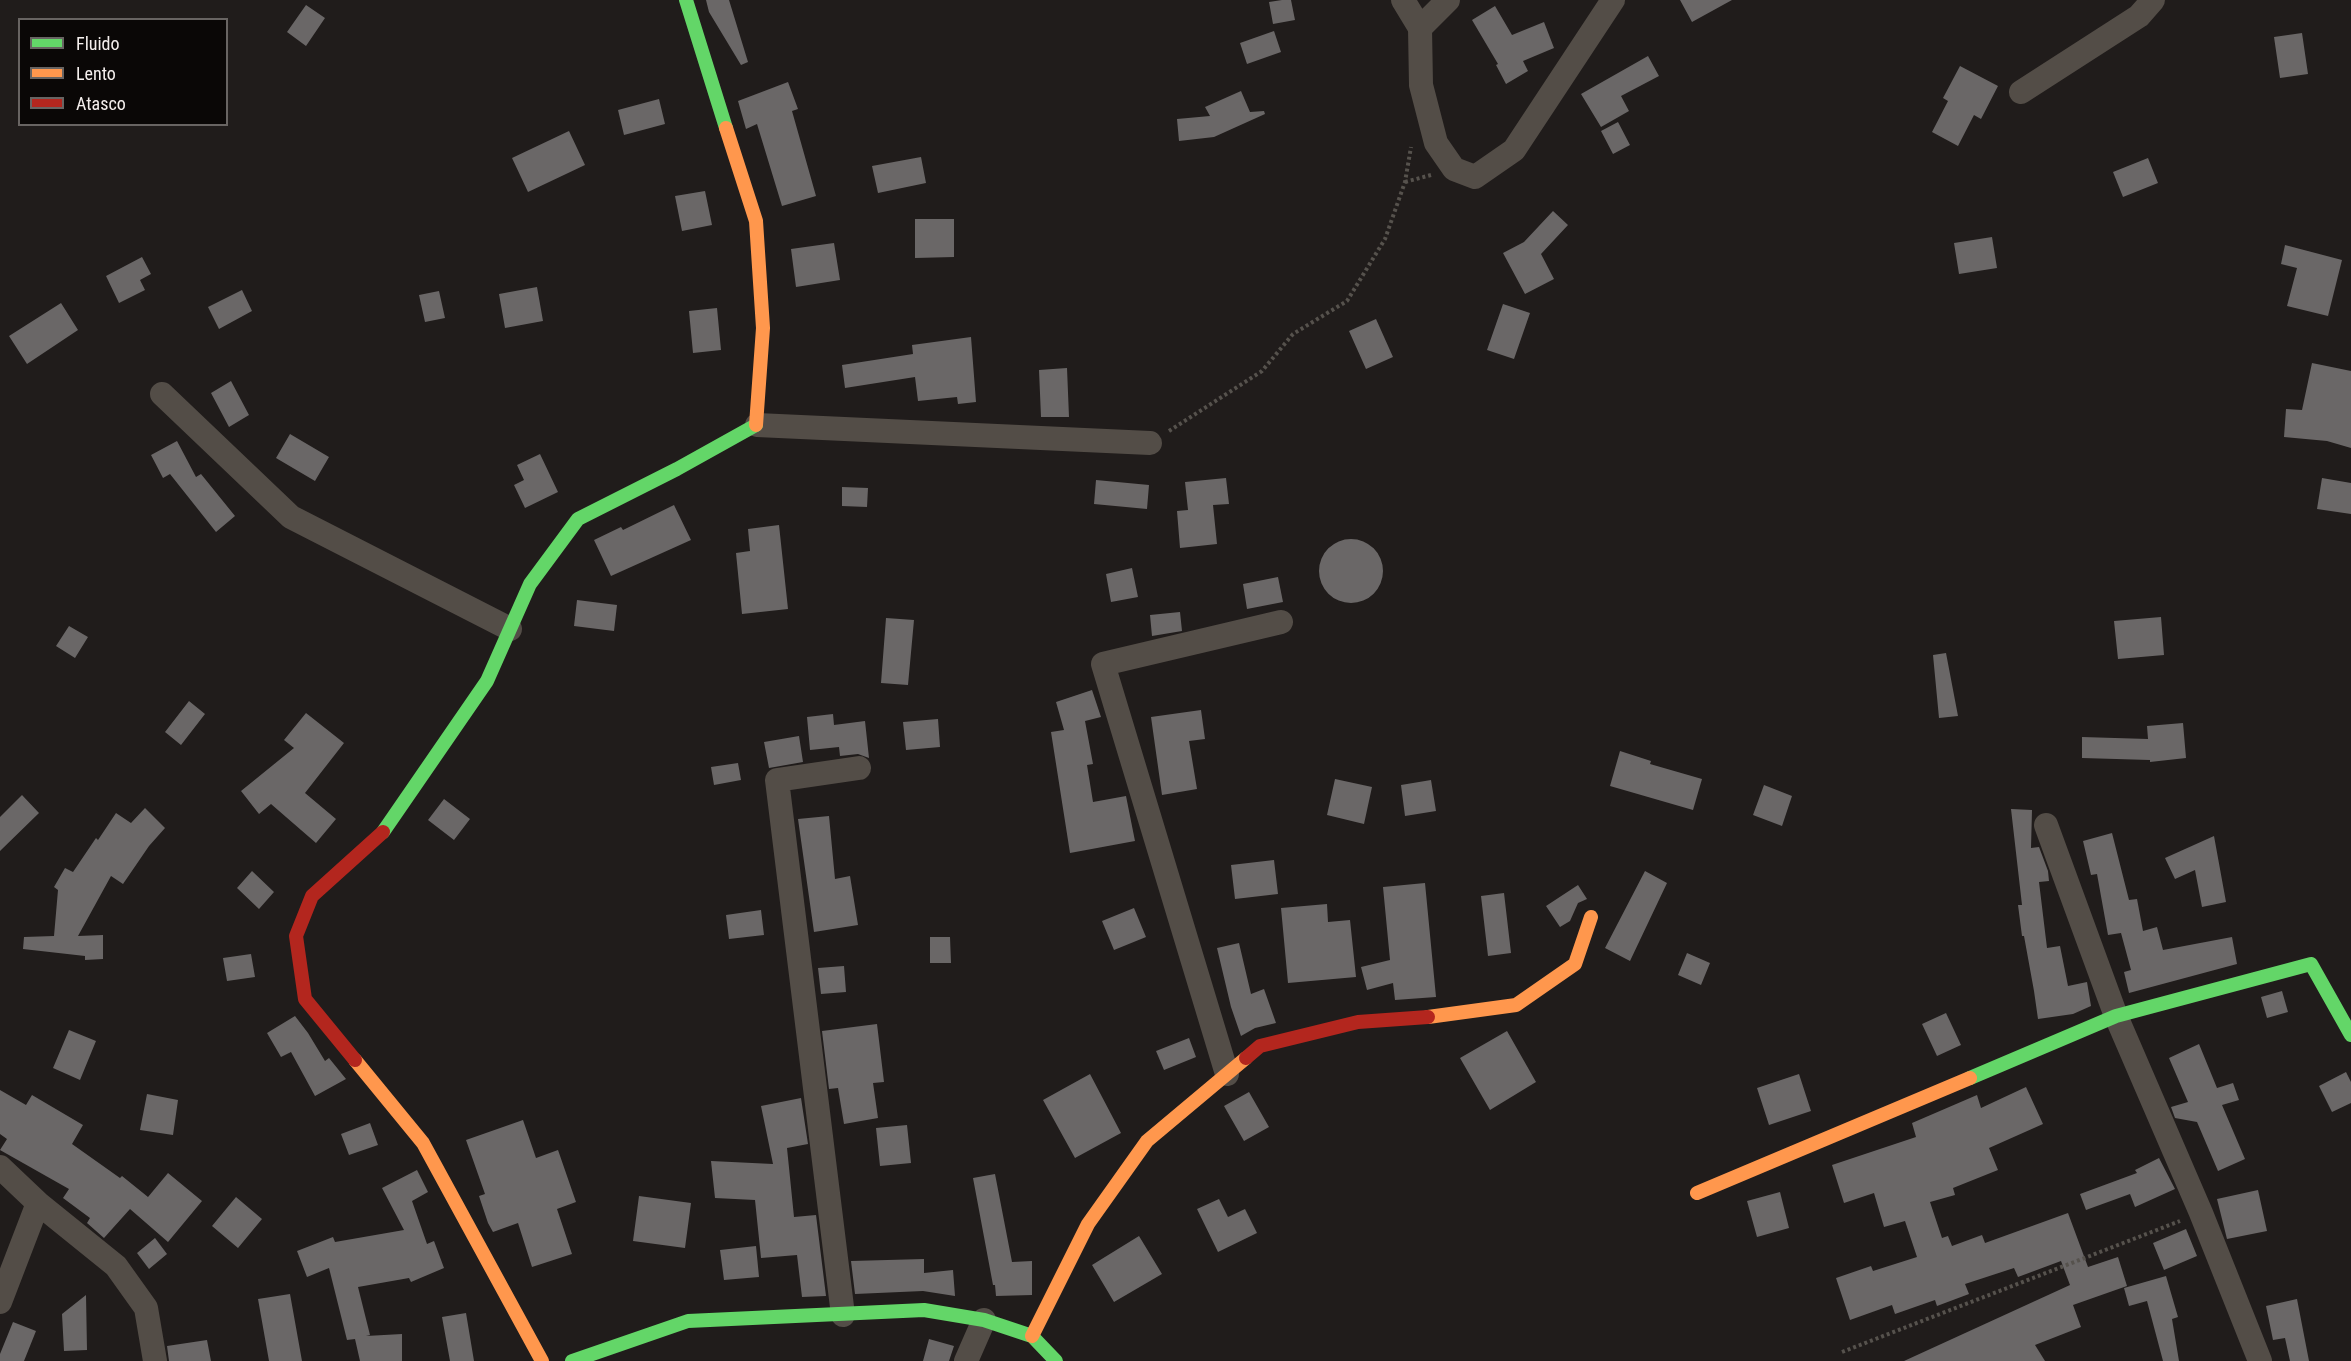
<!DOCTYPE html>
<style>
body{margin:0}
#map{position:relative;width:2351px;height:1361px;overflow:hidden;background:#201c1b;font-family:"Roboto Condensed",sans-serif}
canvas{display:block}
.legend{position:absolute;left:18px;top:18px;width:210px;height:108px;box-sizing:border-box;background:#0a0706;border:2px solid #686462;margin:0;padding:8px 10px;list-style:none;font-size:18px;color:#f5efed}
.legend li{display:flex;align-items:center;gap:12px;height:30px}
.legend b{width:30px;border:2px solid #686462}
</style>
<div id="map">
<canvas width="2351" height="1361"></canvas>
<ul class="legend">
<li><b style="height:8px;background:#63d668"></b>Fluido</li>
<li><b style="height:8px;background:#ff974d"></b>Lento</li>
<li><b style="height:8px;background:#b3261e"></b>Atasco</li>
</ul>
</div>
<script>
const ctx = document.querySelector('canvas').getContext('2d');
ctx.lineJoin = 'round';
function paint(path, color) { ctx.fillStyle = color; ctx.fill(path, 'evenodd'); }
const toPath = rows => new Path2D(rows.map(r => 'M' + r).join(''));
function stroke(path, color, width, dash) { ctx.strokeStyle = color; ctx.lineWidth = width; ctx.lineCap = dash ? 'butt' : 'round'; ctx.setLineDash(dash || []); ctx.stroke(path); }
paint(toPath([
 [706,0,729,0,748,62,741,65,709,12],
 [1282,0,1291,0,1295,20,1273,24,1269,2],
 [1680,0,1732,0,1692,22],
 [306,5,325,18,306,46,287,32],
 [1495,6,1512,35,1544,22,1554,48,1523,61,1528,71,1506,84,1496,65,1498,64,1472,20],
 [1274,31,1281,52,1247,64,1240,43],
 [2302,33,2308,74,2280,78,2274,37],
 [1648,56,1659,76,1621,96,1629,111,1601,127,1581,94],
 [1960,66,1998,86,1981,119,1974,115,1958,146,1932,132,1948,101,1943,98],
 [788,82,798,109,792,111,816,196,782,206,757,124,746,129,738,101],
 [1241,91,1250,112,1264,111,1265,114,1214,137,1179,141,1177,119,1210,116,1205,107],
 [659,99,665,124,624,135,618,110],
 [1618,122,1630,145,1613,154,1601,131],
 [569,131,585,165,528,192,512,158],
 [921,157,926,183,878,193,872,166],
 [2148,158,2158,183,2123,197,2113,172],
 [705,191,712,225,682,231,675,196],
 [1553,211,1568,225,1541,254,1554,279,1525,294,1503,253,1524,242],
 [915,219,954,219,954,257,915,258],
 [1992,237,1997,268,1959,274,1954,243],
 [834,243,840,280,796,287,791,249],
 [2285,245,2342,260,2328,316,2287,306,2297,268,2281,264],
 [142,257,151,274,140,280,145,290,119,303,106,276],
 [537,287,543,321,505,328,499,294],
 [242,290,252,311,219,329,208,307],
 [439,291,445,318,425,322,419,295],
 [61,303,78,330,27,364,9,336],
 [1503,304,1530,313,1514,359,1487,350],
 [717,308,721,350,693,353,689,311],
 [1376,319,1393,357,1366,369,1349,331],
 [971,337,976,402,958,404,957,397,918,401,915,377,845,388,842,365,913,354,912,345],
 [2312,363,2351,371,2351,448,2327,441,2284,437,2286,409,2302,410],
 [1067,368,1069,417,1041,417,1039,370],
 [231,381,249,415,229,427,211,393],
 [290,434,329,457,315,481,276,458],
 [177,441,196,477,201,474,235,516,216,532,170,474,163,478,151,455],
 [540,454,558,492,525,508,514,485,524,480,517,465],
 [1226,478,1229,504,1213,505,1217,544,1180,548,1177,511,1188,510,1185,482],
 [2322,478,2351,483,2351,514,2317,509],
 [1096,480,1149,485,1147,509,1094,504],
 [842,487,868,488,867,507,842,506],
 [674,505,691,540,611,576,594,540,621,527,623,530],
 [779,525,788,609,742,614,736,553,750,551,748,529],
 '1319 571a32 32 0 1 1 64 0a32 32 0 1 1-64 0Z',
 [1132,568,1138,597,1111,602,1106,574],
 [1278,577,1283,602,1247,609,1243,584],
 [577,600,617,605,614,631,574,626],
 [1180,612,1182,631,1152,636,1150,615],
 [2161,617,2164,655,2118,659,2114,621],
 [886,618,914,620,908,685,881,683],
 [69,626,88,637,75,658,56,646],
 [1946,653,1958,716,1939,718,1933,655],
 [1092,690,1101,717,1085,721,1093,764,1087,765,1093,802,1126,796,1135,841,1070,853,1051,732,1064,730,1056,702],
 [189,701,205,714,181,745,165,732],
 [1201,710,1205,739,1189,741,1197,789,1162,795,1151,717],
 [306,713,344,743,305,793,336,819,316,843,271,804,259,814,241,791,294,748,284,740],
 [833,714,834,725,865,721,869,758,858,754,840,756,839,747,810,750,807,717],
 [938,719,940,747,906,750,903,722],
 [2183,723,2186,758,2150,762,2150,760,2082,758,2082,737,2148,739,2147,726],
 [799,736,803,762,769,768,764,742],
 [1620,751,1651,761,1650,764,1702,779,1693,810,1610,786],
 [738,763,741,780,714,785,711,767],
 [1335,779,1372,787,1364,824,1327,815],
 [1431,780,1436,811,1405,816,1401,785],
 [1764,785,1792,796,1782,826,1753,815],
 [22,795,39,813,0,851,0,817],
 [444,799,470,819,454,840,428,820],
 [145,808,165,828,149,846,123,884,111,876,78,936,103,935,103,959,85,960,85,956,23,949,24,937,54,936,58,890,54,887,65,868,73,872,96,838,98,840,116,813,131,823],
 [2011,809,2032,810,2031,848,2039,847,2048,871,2049,881,2039,882,2047,948,2060,946,2068,986,2087,982,2091,1006,2073,1014,2038,1019,2034,991,2024,936,2022,936,2018,905,2022,905],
 [829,816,835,879,850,876,858,925,814,932,798,819],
 [2112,833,2129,900,2137,899,2143,931,2157,927,2163,950,2232,937,2237,964,2129,993,2124,972,2131,970,2121,933,2108,935,2097,874,2091,875,2083,841],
 [2214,836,2226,902,2202,907,2195,870,2175,879,2165,858],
 [1274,860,1278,894,1235,899,1231,865],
 [252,871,274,892,259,909,237,888],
 [1645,871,1667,883,1630,961,1605,948],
 [1425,883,1436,997,1395,1000,1393,983,1367,990,1361,967,1390,960,1383,887],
 [1578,885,1587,899,1578,903,1570,921,1560,927,1546,906],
 [1504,893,1511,953,1488,956,1481,896],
 [1327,904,1328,922,1350,920,1356,977,1288,983,1281,908],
 [1134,908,1146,937,1114,950,1102,921],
 [761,910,764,935,729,939,726,915],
 [930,937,950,937,951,963,930,963],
 [1239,943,1251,994,1264,989,1276,1023,1255,1028,1241,1036,1231,1007,1217,948],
 [1687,953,1710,963,1701,985,1678,975],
 [251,954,255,977,227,981,223,958],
 [844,966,846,992,821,994,818,968],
 [2282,991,2288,1012,2267,1018,2261,997],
 [1946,1013,1961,1045,1937,1056,1922,1024],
 [295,1016,308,1033,325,1061,329,1058,346,1079,315,1096,291,1052,281,1057,267,1033],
 [877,1024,884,1082,873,1083,878,1118,844,1124,838,1088,829,1089,822,1031],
 [69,1030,96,1041,80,1080,53,1068],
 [1507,1031,1536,1082,1490,1110,1460,1058],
 [1189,1038,1196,1057,1164,1070,1156,1051],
 [2199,1044,2217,1088,2233,1083,2239,1100,2222,1105,2245,1159,2218,1171,2197,1122,2175,1118,2171,1107,2188,1102,2169,1058],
 [2346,1072,2351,1082,2351,1103,2332,1112,2319,1086],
 [1090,1074,1121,1133,1075,1158,1043,1100],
 [1799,1074,1811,1111,1769,1125,1757,1088],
 [2026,1087,2043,1124,1989,1148,1998,1170,1953,1188,1955,1195,1930,1202,1942,1238,1948,1236,1952,1246,1982,1235,1985,1243,2068,1213,2088,1267,2118,1257,2127,1286,2073,1305,2081,1327,2035,1345,2045,1361,1904,1361,2070,1285,2061,1261,2018,1277,2014,1268,1965,1284,1969,1294,1937,1306,1935,1300,1895,1314,1892,1305,1850,1320,1836,1278,1871,1266,1873,1271,1917,1257,1905,1221,1884,1227,1874,1193,1844,1203,1832,1165,1916,1137,1912,1123,1977,1095,1981,1108],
 [0,1090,26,1105,32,1095,83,1125,72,1144,120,1178,122,1176,148,1197,168,1173,202,1201,168,1242,130,1209,104,1238,87,1223,90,1218,63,1198,69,1189,0,1150,7,1139,0,1134],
 [1249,1092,1269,1127,1244,1141,1224,1106],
 [147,1094,178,1100,173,1135,140,1130],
 [801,1098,808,1144,787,1148,794,1217,816,1215,826,1296,802,1297,797,1255,761,1258,755,1200,715,1198,711,1161,773,1164,761,1106],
 [523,1120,536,1158,558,1150,576,1202,557,1209,572,1254,532,1267,518,1223,493,1232,488,1223,479,1196,485,1194,466,1140],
 [370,1123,378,1145,349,1155,341,1134],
 [907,1125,911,1163,880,1166,876,1128],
 [2159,1158,2175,1189,2135,1207,2130,1194,2086,1210,2080,1194,2137,1173,2135,1170],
 [417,1170,428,1192,412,1201,427,1244,434,1241,444,1268,411,1282,409,1278,358,1287,370,1335,366,1336,402,1334,402,1361,360,1361,355,1339,347,1340,329,1268,307,1277,297,1251,333,1237,335,1242,404,1230,382,1188],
 [995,1174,1012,1262,1032,1261,1032,1295,996,1296,995,1285,993,1285,973,1178],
 [2258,1190,2267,1231,2227,1239,2217,1199],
 [1780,1192,1789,1228,1757,1237,1747,1201],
 [639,1196,691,1203,685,1248,633,1241],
 [236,1197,262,1219,238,1248,212,1226],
 [1219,1199,1228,1217,1245,1209,1257,1233,1218,1252,1197,1209],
 [2186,1229,2197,1256,2164,1270,2153,1243],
 [1139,1236,1162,1274,1114,1302,1092,1265],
 [155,1238,167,1254,149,1269,137,1253],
 [756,1246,759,1277,724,1280,720,1250],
 [924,1259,924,1273,953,1270,955,1296,923,1291,855,1294,851,1261],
 [2166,1276,2178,1317,2172,1319,2179,1361,2163,1361,2147,1301,2129,1306,2124,1288],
 [290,1294,302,1361,269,1361,258,1299],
 [86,1295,87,1350,64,1351,62,1314],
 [2297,1299,2309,1361,2290,1361,2285,1338,2273,1340,2266,1306],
 [466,1313,474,1361,450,1361,442,1317],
 [13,1322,36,1331,24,1361,0,1361,0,1354],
 [929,1339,954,1346,949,1361,923,1361],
 [207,1340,211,1361,169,1361,167,1346]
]), '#6a6767');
stroke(toPath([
 [1405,182,1431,175],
 [1169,431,1262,371,1293,334,1347,301,1385,239,1405,182,1411,147],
 [1842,1352,2180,1221]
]), '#56524d', 4, [3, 3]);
stroke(toPath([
 [1403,0,1420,28,1448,0],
 [1420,28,1421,85,1436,143,1454,169,1475,177,1514,150,1613,0],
 [2021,92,2139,16,2153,0],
 [162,394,291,517,510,629],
 [757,425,1150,443],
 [2046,825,2116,1016,2201,1213,2260,1361],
 [1227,1074,1103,664,1281,622],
 [0,1167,38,1203,116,1266,146,1308,155,1361],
 [0,1302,38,1203],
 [843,1315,777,780,859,768],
 [966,1361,984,1320]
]), '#534d47', 24);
stroke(toPath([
 [686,0,726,128],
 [383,832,487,681,530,584,578,519,677,469,756,425],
 [1970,1078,2116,1016,2311,964,2351,1035],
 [572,1361,688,1321,924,1310,984,1320,1032,1336,1056,1361]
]), '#63d668', 14);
stroke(toPath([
 [726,128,756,221,763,328,756,425],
 [1428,1017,1516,1005,1575,964,1591,917],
 [355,1060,423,1143,542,1361],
 [1697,1193,1970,1078],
 [1032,1336,1088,1224,1147,1141,1246,1058]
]), '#ff974d', 14);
stroke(toPath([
 [1246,1058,1260,1046,1358,1022,1428,1017],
 [355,1060,305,999,296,936,312,896,383,832]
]), '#b3261e', 14);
</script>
